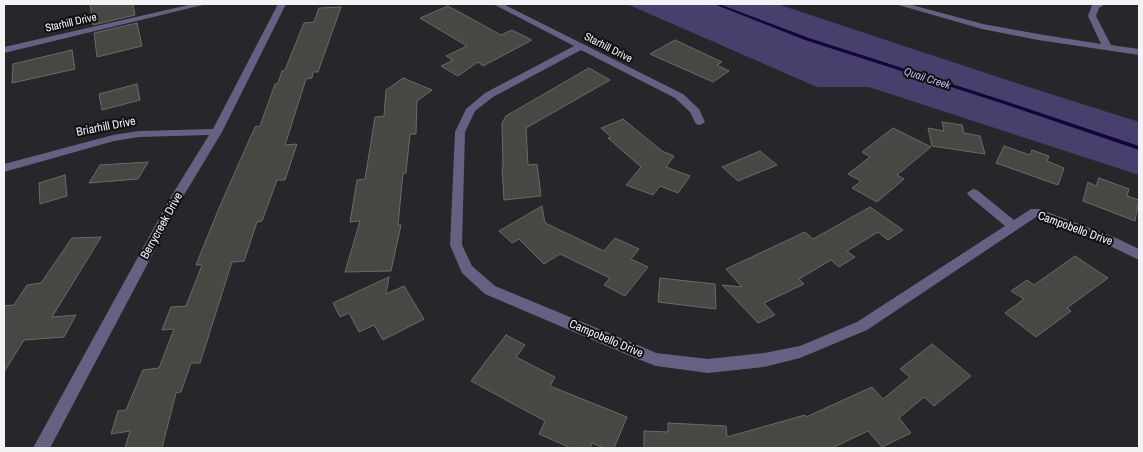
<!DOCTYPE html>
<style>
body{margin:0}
#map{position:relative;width:1143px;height:452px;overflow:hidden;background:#27262a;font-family:"Archivo Narrow",sans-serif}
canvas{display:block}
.frame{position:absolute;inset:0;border:5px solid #f3f3f5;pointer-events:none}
</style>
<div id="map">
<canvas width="1143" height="452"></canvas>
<div class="frame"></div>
</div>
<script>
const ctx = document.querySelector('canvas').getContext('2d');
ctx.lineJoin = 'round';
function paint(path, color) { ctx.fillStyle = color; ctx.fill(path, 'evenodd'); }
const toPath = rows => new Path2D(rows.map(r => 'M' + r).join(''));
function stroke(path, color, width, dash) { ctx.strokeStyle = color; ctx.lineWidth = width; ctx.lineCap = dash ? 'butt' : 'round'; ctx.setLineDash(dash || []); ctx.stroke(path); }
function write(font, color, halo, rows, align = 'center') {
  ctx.font = font + ' "Archivo Narrow",sans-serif'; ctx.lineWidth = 4; ctx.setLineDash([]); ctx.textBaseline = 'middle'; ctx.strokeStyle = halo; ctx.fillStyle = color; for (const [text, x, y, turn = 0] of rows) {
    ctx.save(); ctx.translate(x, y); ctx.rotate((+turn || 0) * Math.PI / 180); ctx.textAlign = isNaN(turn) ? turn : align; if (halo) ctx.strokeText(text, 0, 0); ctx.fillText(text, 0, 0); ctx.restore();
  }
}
paint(toPath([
 [627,4,777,4,1013,82,1139,122,1139,175,869,87,817,87]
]), '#47406c');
paint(toPath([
 [714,4,719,4,809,38,1008,102,1139,146,1139,150,1004,104,805,40,714,4]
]), '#160438');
const building = toPath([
 [90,4,133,4,135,15,93,25,90,4],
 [448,6,501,35,512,30,532,40,483,66,478,62,458,76,441,66,453,60,446,56,467,46,420,18,448,6],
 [341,7,318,72,313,72,312,78,306,79,285,145,297,144,285,180,277,180,262,221,257,222,244,261,232,262,200,363,191,363,181,392,176,393,162,448,125,448,130,431,111,434,118,411,126,410,143,370,159,368,174,329,162,330,171,307,186,306,202,265,196,265,219,208,255,127,260,126,275,84,278,83,282,71,285,70,304,23,314,22,319,8,341,7],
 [137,23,142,46,97,57,94,33,137,23],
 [675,40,722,62,717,65,729,71,713,82,650,54,675,40],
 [72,50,75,69,12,83,13,64,72,50],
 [589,68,610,80,526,128,528,165,537,164,541,196,504,200,502,167,503,167,502,123,506,116,589,68],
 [403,78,432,90,417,101,416,134,410,134,406,173,403,173,398,225,401,225,391,271,345,272,360,221,350,222,357,180,365,179,375,117,384,116,386,90,403,78],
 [137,84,140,100,102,110,99,94,137,84],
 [623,119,662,151,674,156,666,167,690,176,678,193,660,186,653,195,626,185,641,167,608,138,611,137,601,128,623,119],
 [942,122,962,125,964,133,980,136,985,154,932,146,928,128,944,131,942,122],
 [893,128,931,147,897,175,904,179,877,202,852,188,861,181,848,174,870,157,862,152,893,128],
 [1004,146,1030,155,1032,150,1049,156,1047,161,1064,168,1058,185,996,163,1004,146],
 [760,151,777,165,738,181,722,167,760,151],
 [148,162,138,179,89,183,100,165,148,162],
 [65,175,67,196,40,204,39,183,65,175],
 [1099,178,1129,189,1127,196,1139,200,1135,221,1083,201,1088,182,1096,186,1099,178],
 [542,206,545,223,604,251,615,238,639,249,631,259,648,267,625,296,604,285,610,278,560,254,544,264,519,239,512,243,499,231,542,206],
 [870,207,903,230,888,240,878,232,847,251,855,257,839,267,831,260,799,279,804,284,764,303,775,315,758,323,722,285,742,287,726,269,805,232,813,239,870,207],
 [101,237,52,317,76,315,64,337,24,340,4,372,4,306,14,305,27,285,41,283,72,238,101,237],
 [1075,256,1108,278,1067,308,1071,311,1036,337,1005,313,1024,299,1011,291,1027,280,1034,285,1075,256],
 [389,277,386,294,404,286,424,319,383,340,374,325,359,332,349,313,340,317,333,303,389,277],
 [660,278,715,284,716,309,658,302,660,278],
 [506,335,525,345,516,357,555,377,550,386,627,417,614,448,604,448,592,443,590,448,571,448,539,434,545,421,471,381,506,335],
 [932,344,971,376,934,406,924,397,899,418,911,433,882,447,868,431,832,448,644,448,644,431,668,432,668,423,726,426,727,437,805,415,806,417,872,387,883,399,910,377,900,369,932,344]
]);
paint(building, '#464844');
stroke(building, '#696b67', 1);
paint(toPath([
 [193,4,207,4,4,53,4,47,193,4],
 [278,4,286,4,222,132,184,195,50,448,33,448,172,195,209,135,139,137,114,141,4,172,4,164,113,135,139,131,213,129,278,4],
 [493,4,503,4,683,94,699,109,705,122,700,125,696,124,690,112,675,98,581,50,493,97,475,111,465,132,462,245,472,266,495,286,645,348,656,353,708,359,764,353,800,346,857,322,1005,226,969,196,967,193,973,189,977,190,1014,220,1031,209,1039,209,1116,238,1139,249,1139,260,1106,244,1036,217,867,330,800,358,764,367,708,373,656,366,635,358,485,294,462,273,450,245,455,132,466,109,485,93,574,46,493,4],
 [895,4,908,4,983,24,1038,34,1101,44,1088,16,1092,5,1105,4,1099,8,1096,16,1111,45,1139,49,1139,55,1038,40,982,29,895,4]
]), '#666182');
write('11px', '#f3f3f5', '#100f11', [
 ["Starhill Drive",71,23,-13],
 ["Starhill Drive",608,48,27]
]);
write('italic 11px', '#c2baf8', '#100f11', [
 ["Quail Creek",927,79,18]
]);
write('12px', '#f3f3f5', '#100f11', [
 ["Briarhill Drive",106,127,-11],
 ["Berrycreek Drive",162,226,-61],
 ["Campobello Drive",1075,229,20],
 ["Campobello Drive",606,339,23]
]);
</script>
